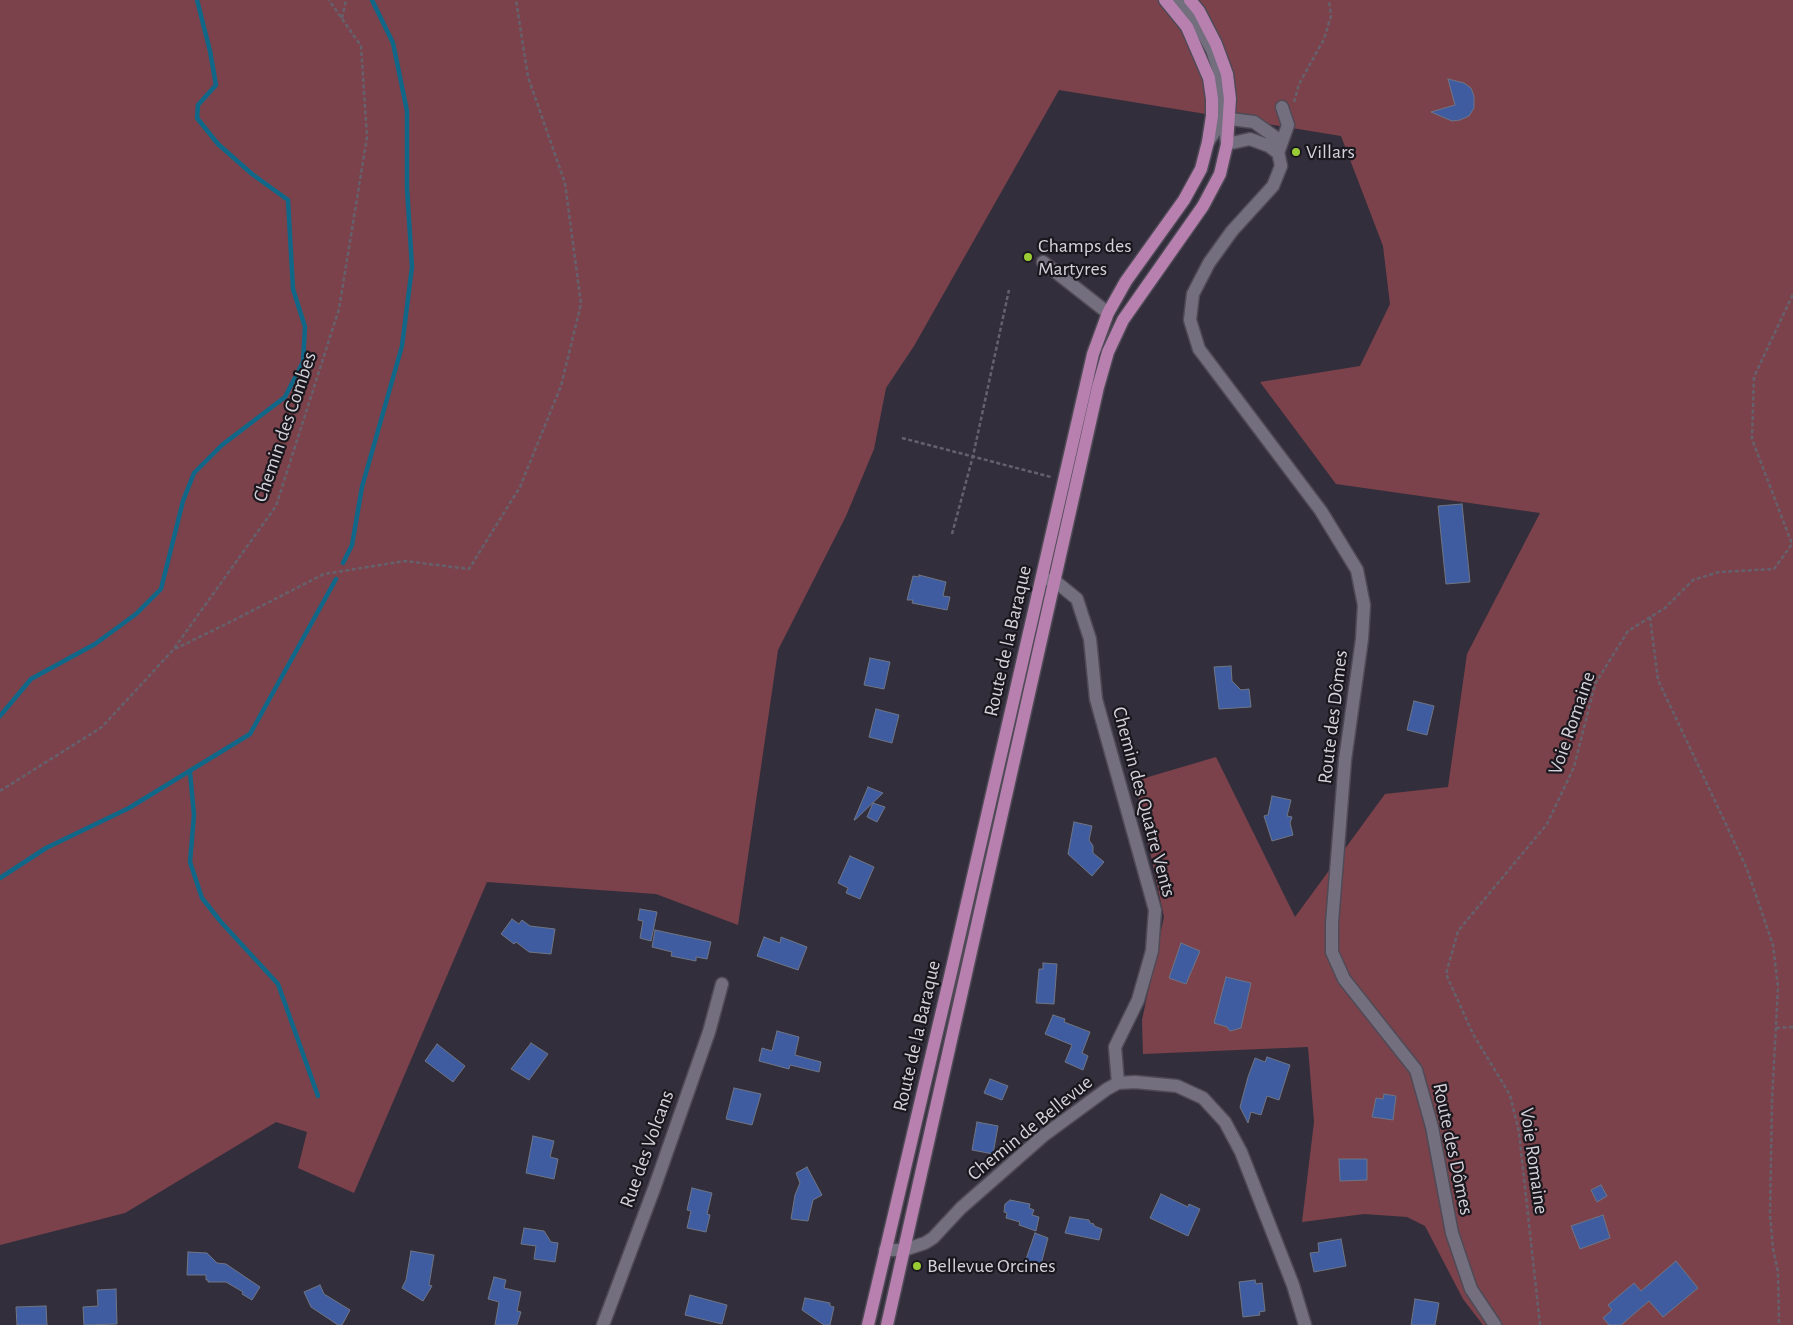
<!DOCTYPE html>
<meta charset="utf-8">
<style>
body{margin:0}
canvas{display:block;background:#332e3b}
</style>
<canvas width="1793" height="1325"></canvas>
<script>
const ctx = document.querySelector('canvas').getContext('2d');
ctx.lineJoin = 'round';
function paint(path, color) { ctx.fillStyle = color; ctx.fill(path, 'evenodd'); }
const toPath = rows => new Path2D(rows.map(r => 'M' + r).join(''));
function stroke(path, color, width, dash) { ctx.strokeStyle = color; ctx.lineWidth = width; ctx.lineCap = dash ? 'butt' : 'round'; ctx.setLineDash(dash || []); ctx.stroke(path); }
function write(font, color, halo, rows, align = 'center') {
  ctx.font = font + ' "Alegreya Sans",sans-serif'; ctx.lineWidth = 4.5; ctx.setLineDash([]); ctx.textBaseline = 'middle'; ctx.strokeStyle = halo; ctx.fillStyle = color; for (const [text, x, y, turn = 0] of rows) {
    ctx.save(); ctx.translate(x, y); ctx.rotate((+turn || 0) * Math.PI / 180); ctx.textAlign = isNaN(turn) ? turn : align; if (halo) ctx.strokeText(text, 0, 0); ctx.fillText(text, 0, 0); ctx.restore();
  }
}
paint(toPath([
 [0,0,1793,0,1793,1325,1483,1325,1463,1299,1425,1226,1407,1217,1364,1214,1302,1222,1314,1122,1308,1047,1143,1054,1142,1020,1164,917,1135,781,1216,757,1295,917,1385,794,1448,787,1467,654,1540,513,1336,484,1260,382,1360,366,1390,304,1383,246,1341,136,1059,90,914,346,886,388,874,449,846,516,778,650,738,925,656,894,487,882,354,1193,298,1168,307,1132,276,1122,125,1213,0,1245]
]), '#7c424b');
stroke(toPath([
 [343,563,352,545,362,487,402,346,412,267,407,188,407,111,393,43,372,0],
 [0,716,31,679,95,644,136,614,161,589,183,501,194,473,222,445,285,397,303,362,305,327,293,289,288,200,252,174,218,144,197,118,198,105,216,85,210,51,197,0],
 [190,772,194,815,190,862,202,898,221,922,278,984,318,1096],
 [0,878,46,848,129,808,250,734,336,579]
]), '#116788', 4.5);
const building = toPath([
 [1448,79,1464,83,1471,88,1474,96,1474,108,1469,116,1460,120,1452,121,1431,112,1455,105,1448,79],
 [1462,504,1470,582,1446,584,1438,506,1462,504],
 [919,575,946,582,943,596,950,597,947,610,912,603,913,600,907,600,913,576,919,577,919,575],
 [870,658,890,662,884,689,864,685,870,658],
 [1231,666,1232,681,1241,690,1249,689,1251,707,1219,709,1214,667,1231,666],
 [1414,701,1434,706,1427,735,1407,730,1414,701],
 [876,709,899,715,892,743,869,737,876,709],
 [868,787,883,793,855,820,854,820,868,787],
 [1272,796,1291,800,1287,816,1292,817,1290,823,1293,835,1272,841,1264,816,1268,815,1272,796],
 [873,803,885,807,877,822,867,817,873,803],
 [1074,822,1092,826,1089,840,1093,846,1093,853,1104,862,1092,876,1068,854,1074,822],
 [850,856,874,867,860,899,846,893,848,888,838,883,850,856],
 [640,909,657,912,651,941,640,938,643,921,638,920,640,909],
 [512,919,519,924,522,920,530,926,555,929,551,954,529,952,516,942,514,944,501,934,512,919],
 [655,930,711,942,707,959,696,957,696,961,671,956,672,952,652,947,655,930],
 [764,937,780,943,781,937,807,947,798,970,757,956,764,937],
 [1181,943,1200,951,1186,984,1169,978,1181,943],
 [1043,963,1057,964,1054,1004,1036,1003,1039,969,1043,969,1043,963],
 [1226,977,1251,983,1241,1028,1230,1031,1227,1027,1214,1023,1226,977],
 [1053,1015,1065,1019,1064,1022,1090,1032,1082,1053,1088,1056,1083,1070,1065,1062,1072,1045,1045,1034,1053,1015],
 [777,1031,799,1037,795,1055,821,1062,819,1072,790,1065,789,1069,759,1061,762,1048,772,1051,777,1031],
 [531,1043,548,1054,529,1080,511,1069,531,1043],
 [437,1044,465,1066,453,1082,425,1061,437,1044],
 [1267,1057,1290,1065,1279,1100,1267,1096,1261,1115,1251,1112,1248,1123,1240,1107,1248,1077,1255,1058,1265,1062,1267,1057],
 [990,1079,1008,1086,1002,1100,984,1093,990,1079],
 [734,1088,761,1094,752,1125,726,1119,734,1088],
 [1384,1094,1396,1096,1393,1120,1372,1117,1376,1098,1383,1099,1384,1094],
 [977,1122,998,1126,993,1154,972,1150,977,1122],
 [533,1136,554,1141,550,1157,558,1159,554,1179,526,1173,533,1136],
 [1339,1159,1367,1159,1367,1180,1340,1181,1339,1159],
 [807,1167,822,1195,813,1200,808,1221,791,1219,795,1195,800,1183,796,1173,807,1167],
 [1601,1185,1607,1196,1597,1202,1591,1190,1601,1185],
 [692,1188,712,1193,707,1214,710,1215,706,1232,687,1228,691,1211,687,1210,692,1188],
 [1161,1194,1188,1207,1189,1204,1200,1209,1188,1236,1150,1218,1161,1194],
 [1010,1200,1030,1204,1029,1208,1034,1210,1032,1215,1039,1217,1036,1231,1019,1225,1020,1222,1006,1218,1007,1213,1004,1212,1005,1204,1010,1200],
 [1603,1215,1610,1238,1580,1249,1571,1226,1603,1215],
 [1070,1217,1089,1220,1090,1223,1094,1224,1094,1226,1102,1229,1099,1240,1065,1233,1070,1217],
 [524,1228,544,1231,551,1242,558,1243,555,1262,534,1259,536,1246,521,1244,524,1228],
 [1035,1233,1048,1238,1040,1268,1025,1262,1035,1233],
 [1341,1239,1346,1266,1314,1272,1310,1253,1319,1252,1318,1243,1341,1239],
 [411,1251,434,1255,429,1285,432,1286,423,1301,402,1288,406,1280,411,1251],
 [188,1252,207,1253,217,1263,226,1264,260,1287,252,1300,242,1294,243,1292,226,1282,208,1282,208,1280,206,1280,206,1275,187,1275,188,1252],
 [1676,1261,1698,1288,1663,1317,1649,1301,1621,1325,1609,1325,1603,1318,1612,1310,1608,1305,1634,1283,1641,1291,1676,1261],
 [494,1277,506,1280,504,1288,521,1292,517,1311,521,1312,517,1325,495,1325,499,1302,488,1299,494,1277],
 [1255,1280,1256,1284,1262,1283,1265,1311,1259,1312,1260,1315,1243,1317,1239,1282,1255,1280],
 [320,1285,324,1294,350,1310,342,1325,338,1325,311,1307,304,1292,320,1285],
 [116,1289,117,1324,84,1325,83,1307,98,1306,97,1290,116,1289],
 [690,1295,727,1305,722,1324,685,1315,690,1295],
 [805,1298,830,1303,830,1306,834,1307,830,1325,824,1325,802,1310,805,1298],
 [1415,1299,1439,1303,1435,1325,1411,1325,1415,1299],
 [46,1306,47,1325,17,1325,16,1307,46,1306]
]);
paint(building, '#405ca0');
stroke(building, '#6e7584', 1);
const minor = toPath([
 [1178,0,1195,20,1212,50,1221,78,1223,118,1227,144,1250,139,1269,146,1278,153],
 [1208,142,1223,118,1254,122,1275,137,1281,166,1273,186,1232,231,1209,263,1193,294,1190,320,1199,349,1321,511,1357,570,1364,605,1362,639,1345,760,1332,923,1332,952,1344,979,1416,1070,1432,1127,1452,1233,1471,1289,1495,1325],
 [1278,153,1288,125,1282,107],
 [1043,262,1108,313],
 [1046,579,1055,581,1077,599,1090,639,1096,699,1155,910,1152,951,1138,1000,1115,1047,1118,1083],
 [885,1250,904,1250,925,1243,933,1238,961,1208,1043,1136,1107,1089,1118,1083,1135,1082,1177,1086,1203,1098,1225,1122,1241,1152,1293,1285,1305,1325],
 [603,1325,655,1186,709,1032,722,984]
]);
const major = toPath([
 [868,1325,949,981,1093,354,1108,313,1126,281,1184,200,1201,169,1208,142,1212,116,1212,99,1209,78,1187,27,1165,0],
 [887,1325,1098,387,1108,352,1123,320,1203,206,1220,174,1227,144,1230,99,1227,74,1216,44,1199,11,1190,0]
]);
stroke(minor, '#4f4a56', 15);
stroke(major, '#4f4a56', 15);
stroke(toPath([
 [342,18,346,0],
 [1294,102,1299,84,1324,39,1331,16,1329,0],
 [902,438,1051,477],
 [952,534,973,456,1009,290],
 [1650,617,1658,680,1747,869,1773,945,1778,987,1772,1100,1770,1215,1773,1249,1778,1272,1779,1325],
 [175,649,236,619,324,574,405,561,469,569,520,487,561,386,581,304,565,183,528,77,516,0],
 [0,791,102,727,173,650,276,506,339,309,367,137,361,46,329,0],
 [1776,1028,1793,1027],
 [1540,1325,1519,1132,1510,1095,1473,1034,1446,974,1458,931,1547,824,1574,767,1595,684,1628,631,1665,608,1693,580,1719,572,1774,569,1792,544,1752,439,1754,377,1793,294]
]), '#65616c', 2.5, [4, 2.5]);
stroke(minor, '#746f7e', 12);
stroke(major, '#b780af', 12);
for (const [x, y, r, color] of [
 [1296,152,5,"#9acb34"],
 [1028,257,5,"#9acb34"],
 [917,1266,5,"#9acb34"]
]) { const dot = new Path2D(); dot.arc(x, y, r, 0, 2 * Math.PI); ctx.fillStyle = color; ctx.fill(dot); stroke(dot, '#1a181e', 2); }
write('20px', '#d4d1da', '#1a181e', [
 ["Villars",1306,152],
 ["Champs des",1038,246],
 ["Martyres",1038,269],
 ["Bellevue Orcines",927,1266]
], 'left');
write('20px', '#d4d1da', '#1a181e', [
 ["Chemin des Combes",285,427,-71],
 ["Route de la Baraque",1008,641,-77],
 ["Route des Dômes",1333,717,-83],
 ["Voie Romaine",1572,723,-71],
 ["Chemin des Quatre Vents",1144,802,75],
 ["Route de la Baraque",917,1036,-77],
 ["Chemin de Bellevue",1030,1128,-39],
 ["Rue des Volcans",647,1149,-70],
 ["Route des Dômes",1453,1149,78],
 ["Voie Romaine",1534,1161,82]
]);
</script>
